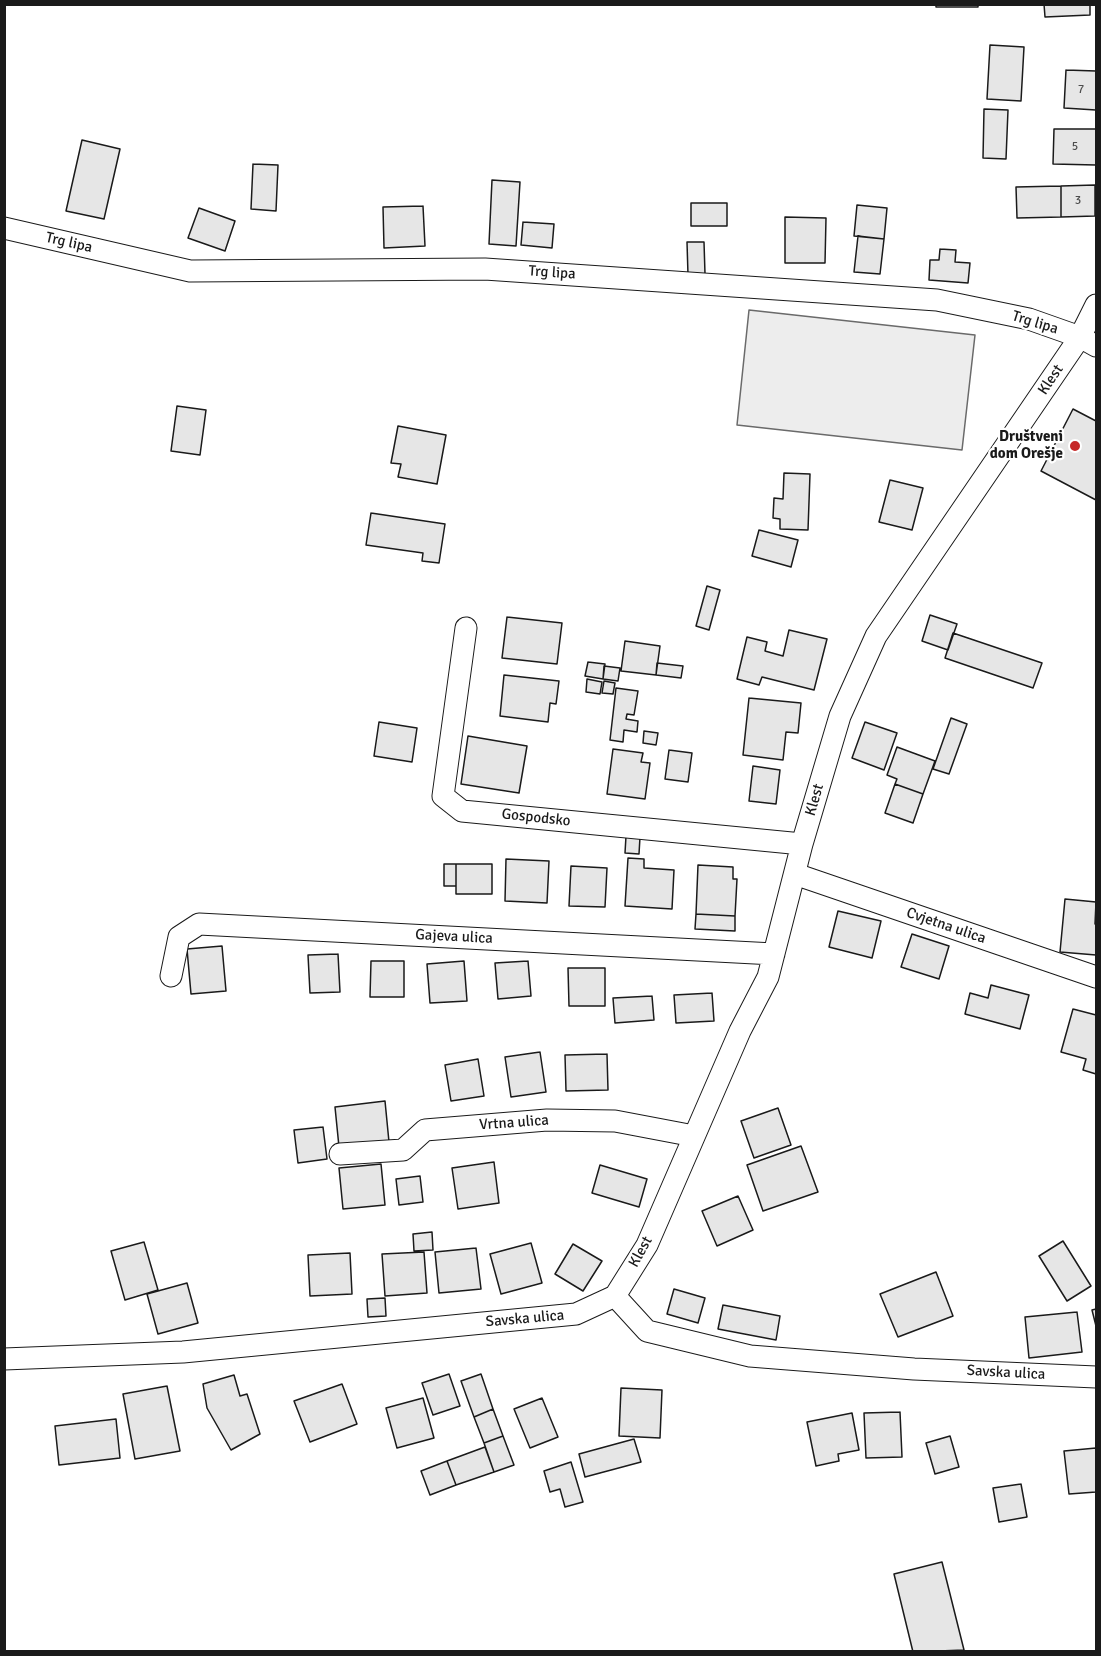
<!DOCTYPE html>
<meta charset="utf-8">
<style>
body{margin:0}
#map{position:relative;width:1101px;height:1656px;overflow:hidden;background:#fff;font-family:Signika,sans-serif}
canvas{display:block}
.frame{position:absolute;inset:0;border:6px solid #1a1a1a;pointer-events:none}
</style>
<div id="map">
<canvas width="1101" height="1656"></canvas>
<div class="frame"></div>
</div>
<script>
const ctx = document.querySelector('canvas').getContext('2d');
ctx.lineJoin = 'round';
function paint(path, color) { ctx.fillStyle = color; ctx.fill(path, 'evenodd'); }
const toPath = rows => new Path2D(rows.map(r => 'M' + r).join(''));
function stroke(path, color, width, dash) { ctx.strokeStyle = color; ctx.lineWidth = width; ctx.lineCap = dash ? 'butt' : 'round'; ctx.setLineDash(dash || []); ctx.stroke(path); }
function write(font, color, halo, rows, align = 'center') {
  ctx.font = font + ' Signika,sans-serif'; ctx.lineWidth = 4.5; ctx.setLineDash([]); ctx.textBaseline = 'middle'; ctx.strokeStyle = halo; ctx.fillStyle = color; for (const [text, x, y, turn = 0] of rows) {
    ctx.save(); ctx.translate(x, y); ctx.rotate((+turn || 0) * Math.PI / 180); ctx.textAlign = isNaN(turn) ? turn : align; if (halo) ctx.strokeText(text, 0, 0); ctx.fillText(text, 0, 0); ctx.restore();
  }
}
const built = toPath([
 [749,310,975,335,962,450,737,425,749,310]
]);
paint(built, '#ededed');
stroke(built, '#6a6a6a', 1.5);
const building = toPath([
 [936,4,978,4,978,7,936,7,936,4],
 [1044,4,1090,4,1090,15,1045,17,1044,4],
 [990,45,1024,47,1021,101,987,99,990,45],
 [1066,70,1096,71,1096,110,1064,108,1066,70],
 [984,109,1008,110,1006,159,983,158,984,109],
 [1054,129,1096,129,1096,165,1053,164,1054,129],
 [82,140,120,149,104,219,66,211,82,140],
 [253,164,278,165,276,211,251,209,253,164],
 [492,180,520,182,516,246,489,244,492,180],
 [1095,185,1095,216,1061,217,1061,186,1095,185],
 [1061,186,1061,217,1017,218,1016,187,1061,186],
 [691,203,727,203,727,226,691,226,691,203],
 [857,205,887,208,884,239,854,236,857,205],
 [423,206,425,246,384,248,383,207,423,206],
 [199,208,235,221,225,251,188,238,199,208],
 [785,217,826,218,825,263,785,263,785,217],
 [523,222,554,224,552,248,521,245,523,222],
 [858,236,884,239,880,274,854,272,858,236],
 [687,242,704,242,705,274,688,275,687,242],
 [940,249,956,250,955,262,970,263,968,283,929,280,930,260,939,260,940,249],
 [177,406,206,410,200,455,171,451,177,406],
 [1073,409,1096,421,1096,500,1041,471,1073,409],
 [398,426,446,435,437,484,398,477,401,464,391,463,398,426],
 [784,473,810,474,808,530,780,529,780,519,773,518,774,498,783,499,784,473],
 [890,480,923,488,912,530,879,522,890,480],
 [371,513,445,524,439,563,422,561,423,553,366,545,371,513],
 [759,530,798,540,791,567,752,556,759,530],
 [707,586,720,590,709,630,696,626,707,586],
 [930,615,957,624,948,650,922,641,930,615],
 [507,617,562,623,557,664,502,658,507,617],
 [789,630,827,639,814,690,762,677,759,685,737,679,747,637,767,642,765,651,783,656,789,630],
 [953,633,1042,663,1033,688,945,658,953,633],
 [625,641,660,646,656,675,621,671,625,641],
 [588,662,605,664,603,679,585,676,588,662],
 [657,663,683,666,681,678,656,675,657,663],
 [604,666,620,668,618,681,603,679,604,666],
 [504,675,559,681,556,704,550,703,548,722,500,716,504,675],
 [587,679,602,682,600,694,586,692,587,679],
 [604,681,615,683,613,694,602,693,604,681],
 [616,688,638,691,634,715,627,714,626,719,638,721,637,732,624,730,623,742,610,740,616,688],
 [749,698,801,703,798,733,786,732,783,760,743,755,749,698],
 [951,718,967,724,949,774,933,769,951,718],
 [379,722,417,728,412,762,374,756,379,722],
 [865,722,897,733,884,770,852,758,865,722],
 [644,731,658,733,656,745,643,743,644,731],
 [468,736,527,746,519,793,461,784,468,736],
 [897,747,935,761,923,794,895,784,897,779,887,775,897,747],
 [613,749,643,753,641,762,650,763,645,799,607,794,613,749],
 [669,750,692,753,688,782,665,779,669,750],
 [753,766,780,770,776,804,749,801,753,766],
 [895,784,923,794,913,823,885,813,895,784],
 [626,836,640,837,639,854,625,853,626,836],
 [628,858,644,859,644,868,674,870,672,909,625,906,628,858],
 [506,859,549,861,547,903,505,901,506,859],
 [444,864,456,864,456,886,444,886,444,864],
 [456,864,492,864,492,894,456,894,456,864],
 [698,865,733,867,733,879,737,879,735,916,696,914,698,865],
 [571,866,607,868,605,907,569,906,571,866],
 [1065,899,1096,902,1095,924,1096,924,1096,955,1060,952,1065,899],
 [838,911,881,921,872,958,829,947,838,911],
 [696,914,735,916,735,931,695,929,696,914],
 [912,934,949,946,939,979,901,967,912,934],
 [222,946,226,991,191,994,187,949,222,946],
 [338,954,340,992,310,993,308,955,338,954],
 [371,961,404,961,404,997,370,997,371,961],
 [464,961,467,1001,430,1003,427,964,464,961],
 [528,961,531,996,498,999,495,963,528,961],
 [568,968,605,968,605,1006,569,1006,568,968],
 [991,985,1029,995,1020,1029,965,1014,970,993,988,998,991,985],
 [712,993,714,1021,676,1023,674,995,712,993],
 [652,996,654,1020,615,1023,613,998,652,996],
 [1073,1009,1096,1015,1096,1074,1083,1070,1086,1059,1061,1052,1073,1009],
 [540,1052,546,1092,511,1097,505,1057,540,1052],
 [607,1054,608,1090,566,1091,565,1055,607,1054],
 [478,1059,484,1096,451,1101,445,1065,478,1059],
 [385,1101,389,1142,339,1147,335,1107,385,1101],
 [778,1108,791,1145,754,1158,741,1121,778,1108],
 [323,1127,327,1159,298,1163,294,1130,323,1127],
 [801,1146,818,1192,763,1211,747,1165,801,1146],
 [494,1162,499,1203,458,1209,452,1168,494,1162],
 [381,1164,385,1205,343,1209,339,1168,381,1164],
 [600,1165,647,1179,639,1207,592,1193,600,1165],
 [420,1176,423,1202,399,1205,396,1179,420,1176],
 [738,1196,753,1230,717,1246,702,1211,738,1196],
 [432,1232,433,1250,414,1251,413,1234,432,1232],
 [1063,1241,1091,1286,1067,1301,1039,1256,1063,1241],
 [144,1242,158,1290,125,1300,111,1251,144,1242],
 [531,1243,542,1283,501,1294,490,1254,531,1243],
 [573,1244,602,1261,583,1291,555,1274,573,1244],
 [476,1248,481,1289,439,1293,435,1252,476,1248],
 [424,1252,427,1293,385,1296,382,1254,424,1252],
 [350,1253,352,1294,310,1296,308,1255,350,1253],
 [936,1272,953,1316,898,1337,880,1294,936,1272],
 [187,1283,198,1323,158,1334,147,1294,187,1283],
 [674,1289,705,1298,698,1323,667,1314,674,1289],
 [385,1298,386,1316,368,1317,367,1299,385,1298],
 [723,1305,780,1316,776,1340,718,1329,723,1305],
 [1096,1309,1096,1326,1092,1310,1096,1309],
 [1077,1312,1082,1352,1029,1358,1025,1317,1077,1312],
 [449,1374,460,1406,433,1415,422,1383,449,1374],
 [481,1374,493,1409,474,1417,461,1381,481,1374],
 [234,1375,240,1396,247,1394,260,1434,231,1450,207,1408,203,1384,234,1375],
 [342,1384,357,1424,310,1442,294,1401,342,1384],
 [167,1386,180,1451,135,1459,123,1394,167,1386],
 [621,1388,662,1390,660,1438,619,1436,621,1388],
 [423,1398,434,1438,397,1448,386,1408,423,1398],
 [542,1398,558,1437,530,1448,514,1409,542,1398],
 [493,1409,503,1436,484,1443,474,1417,493,1409],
 [900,1412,902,1457,866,1458,864,1413,900,1412],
 [852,1413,859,1450,838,1454,839,1461,816,1466,807,1422,852,1413],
 [116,1419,120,1458,59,1465,55,1426,116,1419],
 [503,1436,514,1465,494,1472,484,1443,503,1436],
 [950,1436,959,1467,935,1474,926,1443,950,1436],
 [634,1439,641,1462,585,1477,579,1454,634,1439],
 [485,1447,494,1472,456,1485,447,1461,485,1447],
 [1096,1448,1096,1492,1069,1494,1064,1451,1096,1448],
 [447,1461,456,1485,430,1495,421,1471,447,1461],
 [571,1462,583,1502,565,1507,560,1489,550,1492,544,1471,571,1462],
 [1021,1484,1027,1517,999,1522,993,1488,1021,1484],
 [942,1562,964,1650,913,1652,894,1574,942,1562]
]);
paint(building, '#e6e6e6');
stroke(building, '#1a1a1a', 1.5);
const minor = toPath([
 [4,228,190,271,485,269,937,300,1029,319,1080,337,1096,346],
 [466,628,443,796,462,811,802,844],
 [795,874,1096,977],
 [171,976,179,937,199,924,774,954],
 [340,1154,403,1150,425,1130,547,1120,615,1121,694,1136],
 [615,1296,647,1245,740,1031,768,977,802,844,840,716,876,636,1080,337,1096,305],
 [615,1296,647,1331,750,1356,914,1369,1096,1377],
 [4,1359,183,1352,576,1314,615,1296]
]);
stroke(minor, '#1a1a1a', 23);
stroke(minor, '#fff', 21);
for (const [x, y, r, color] of [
 [1075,446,6,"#c62828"]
]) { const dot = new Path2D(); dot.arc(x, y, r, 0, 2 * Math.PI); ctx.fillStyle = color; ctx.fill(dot); stroke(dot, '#fff', 2); }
write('12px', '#4d4d4d', null, [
 ["7",1081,90],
 ["5",1075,147],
 ["3",1078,201]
]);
write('15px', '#1a1a1a', '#fff', [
 ["Trg lipa",69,243,13],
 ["Trg lipa",552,273,4],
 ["Trg lipa",1035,323,17],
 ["Klest",1051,380,-56],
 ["Klest",815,800,-74],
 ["Gospodsko",536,818,6],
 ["Cvjetna ulica",946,926,19],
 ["Gajeva ulica",454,937,3],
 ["Vrtna ulica",514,1123,-4],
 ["Klest",641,1252,-61],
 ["Savska ulica",525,1319,-5],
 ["Savska ulica",1006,1373,3]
]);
write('bold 15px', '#1a1a1a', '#fff', [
 ["Društveni",1063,437],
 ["dom Orešje",1063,454]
], 'right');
</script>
